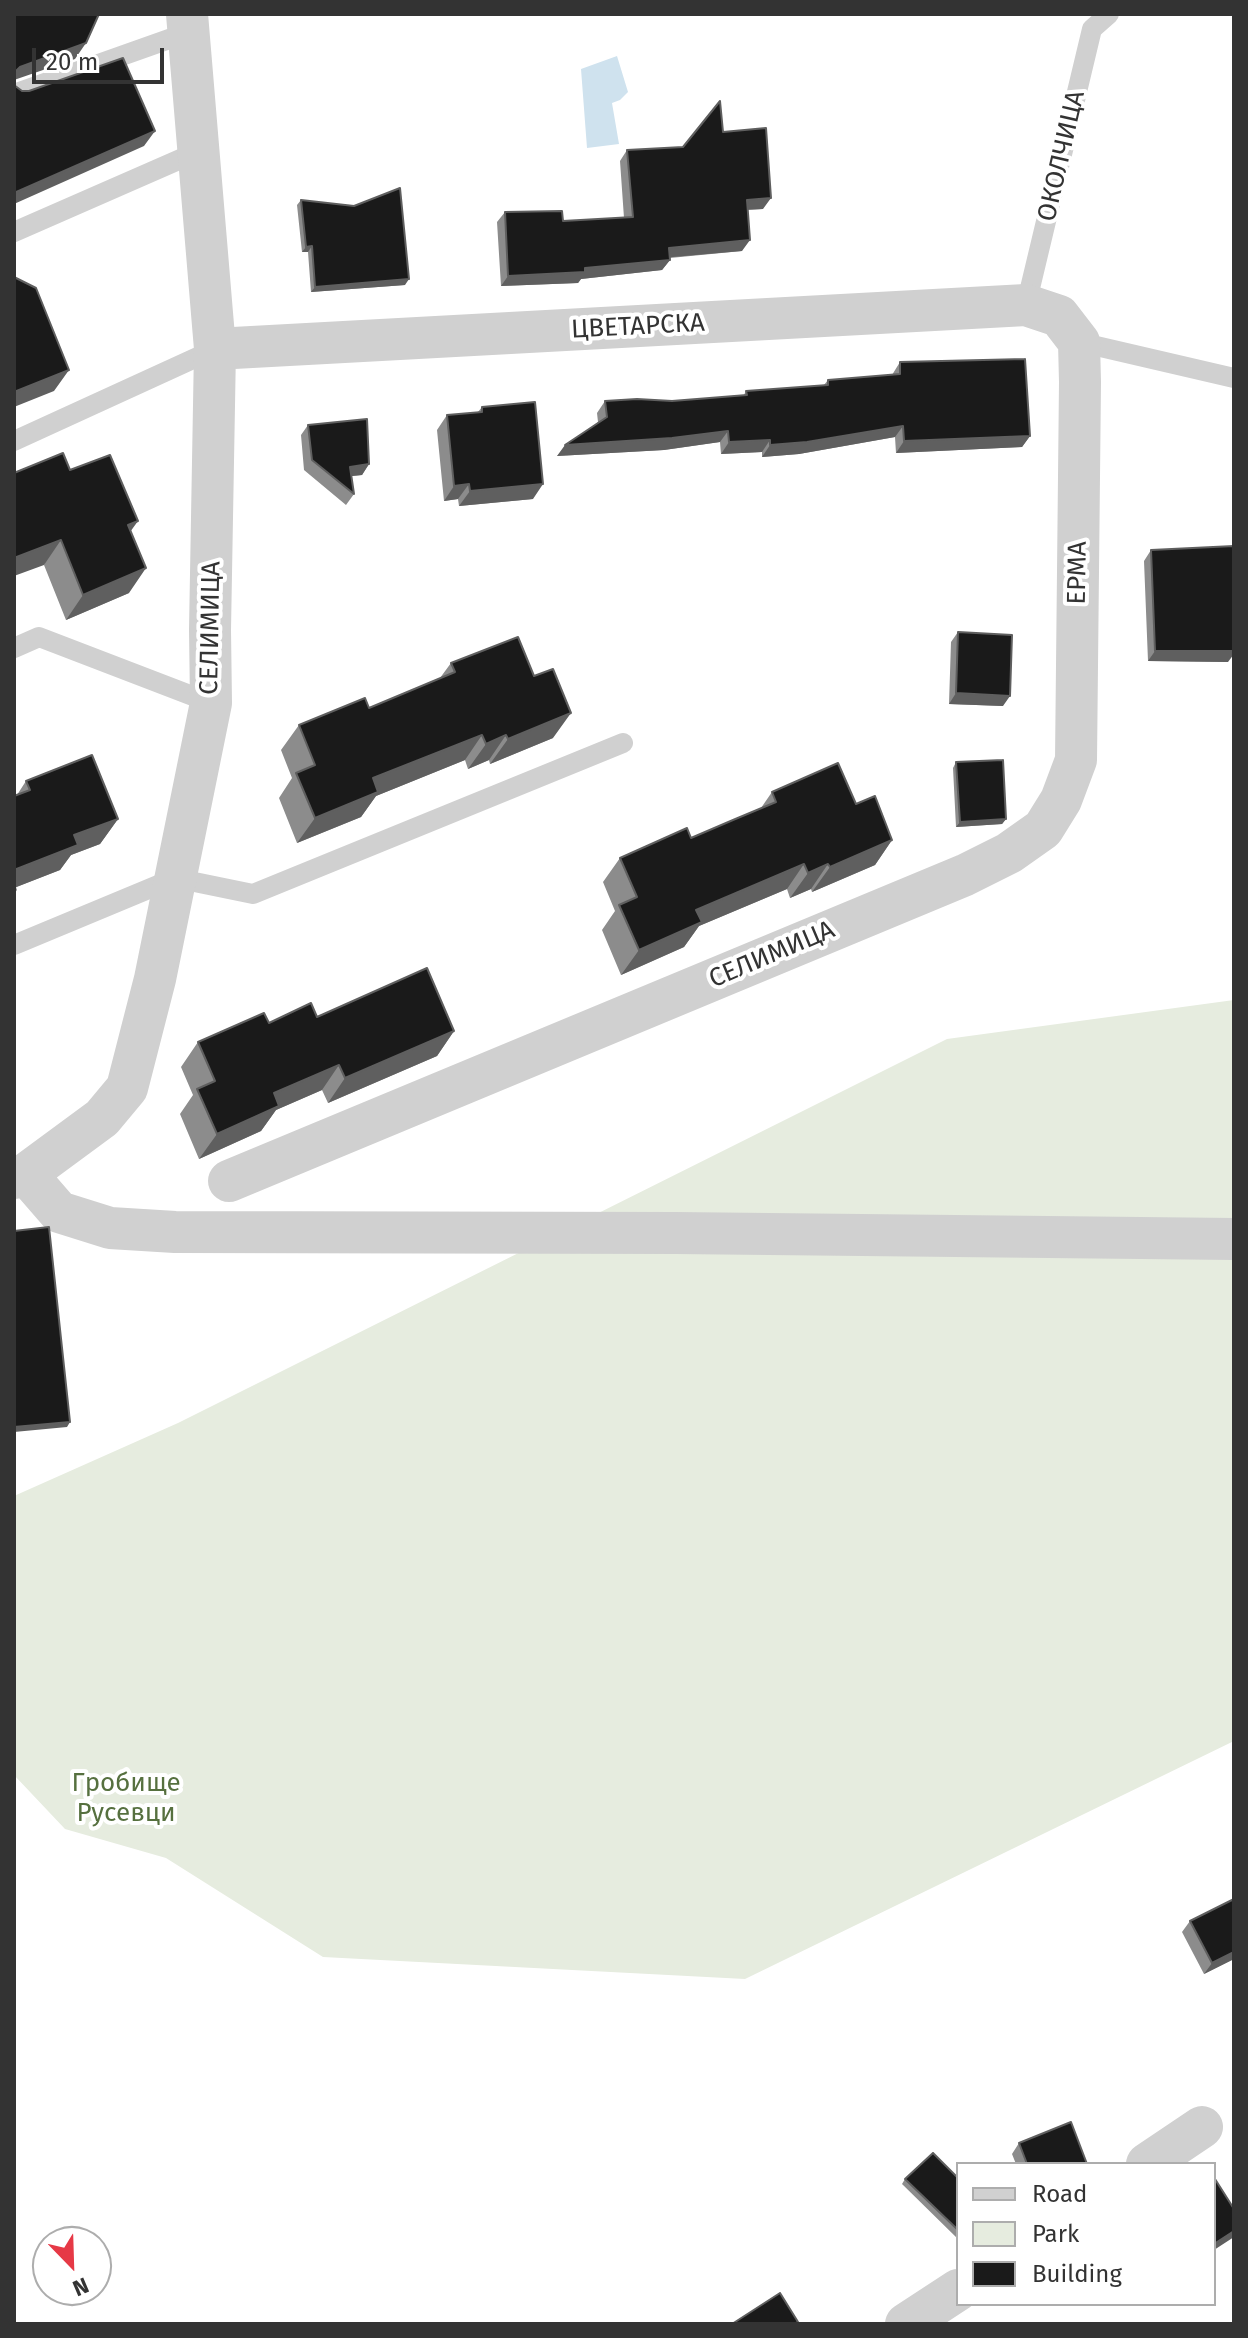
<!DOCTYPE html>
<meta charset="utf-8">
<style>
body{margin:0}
#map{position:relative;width:1248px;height:2338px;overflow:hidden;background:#fff;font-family:"Fira Sans",sans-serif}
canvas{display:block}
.frame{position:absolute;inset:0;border:16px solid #333;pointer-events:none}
.legend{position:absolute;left:956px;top:2162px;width:260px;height:144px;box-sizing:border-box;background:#fff;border:2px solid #adadad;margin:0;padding:10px 14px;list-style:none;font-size:24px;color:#333}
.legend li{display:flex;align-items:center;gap:16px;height:40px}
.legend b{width:40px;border:2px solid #adadad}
.north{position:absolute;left:32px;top:2226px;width:80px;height:80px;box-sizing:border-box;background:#fff;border:2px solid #adadad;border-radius:50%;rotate:157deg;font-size:22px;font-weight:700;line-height:32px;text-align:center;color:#333}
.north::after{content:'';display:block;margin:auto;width:28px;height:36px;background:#e63946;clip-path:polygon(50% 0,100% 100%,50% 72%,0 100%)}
.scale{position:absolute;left:32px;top:48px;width:132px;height:36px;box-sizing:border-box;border:4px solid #333;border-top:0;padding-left:10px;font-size:24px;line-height:28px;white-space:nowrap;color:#333;-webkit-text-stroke:6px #fff;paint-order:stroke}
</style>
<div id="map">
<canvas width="1248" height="2338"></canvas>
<div class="frame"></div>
<ul class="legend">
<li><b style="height:10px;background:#d0d0d0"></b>Road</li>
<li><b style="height:22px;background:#e6ecdf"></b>Park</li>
<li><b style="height:22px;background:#1a1a1a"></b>Building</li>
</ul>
<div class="north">N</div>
<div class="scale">20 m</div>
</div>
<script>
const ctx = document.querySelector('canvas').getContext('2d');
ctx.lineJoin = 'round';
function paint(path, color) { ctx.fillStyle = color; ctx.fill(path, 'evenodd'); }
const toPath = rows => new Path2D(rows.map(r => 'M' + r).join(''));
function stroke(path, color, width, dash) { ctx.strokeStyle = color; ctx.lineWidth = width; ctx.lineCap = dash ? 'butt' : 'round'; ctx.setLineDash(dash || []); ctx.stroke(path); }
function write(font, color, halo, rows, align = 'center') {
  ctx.font = font + ' "Fira Sans",sans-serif'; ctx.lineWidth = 8; ctx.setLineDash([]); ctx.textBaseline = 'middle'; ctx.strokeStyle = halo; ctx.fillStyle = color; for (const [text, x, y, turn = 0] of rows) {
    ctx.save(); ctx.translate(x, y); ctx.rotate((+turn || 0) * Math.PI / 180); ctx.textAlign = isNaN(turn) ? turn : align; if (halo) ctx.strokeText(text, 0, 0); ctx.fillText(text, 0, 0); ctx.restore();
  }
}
paint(toPath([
 [1234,1000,1234,1741,745,1979,323,1957,166,1858,65,1829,14,1775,14,1496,178,1423,947,1039]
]), '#e6ecdf');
paint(toPath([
 [617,56,628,92,620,100,612,103,619,144,587,148,581,69]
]), '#cfe2ee');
stroke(toPath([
 [14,94,189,32],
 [14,232,199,151],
 [1026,305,1092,29,1109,14],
 [1079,342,1234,378],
 [14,441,215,349],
 [14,648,39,637,211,703],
 [14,945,175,878,253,894,623,743]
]), '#d0d0d0', 20);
stroke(toPath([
 [215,349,1026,305,1059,316,1079,342,1080,382,1076,760,1061,800,1043,829,1009,853,965,875,229,1181],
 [26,1174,59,1212,110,1228,175,1232,676,1233,1234,1239],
 [14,1178,26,1174,102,1118,127,1088,155,979,211,703,210,630,215,349,187,14],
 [1147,2164,1202,2127],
 [906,2324,958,2290]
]), '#d0d0d0', 42);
paint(toPath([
 [723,132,763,209,747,210,742,251,670,258,670,260,662,270,581,279,578,283,501,286,497,222,505,212,563,221,624,218,620,161,627,150,683,147],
 [301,200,405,285,311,292,308,252,302,252,297,205],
 [900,362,1030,436,1022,447,896,453,895,437,799,454,762,457,762,452,721,454,720,442,664,450,557,456,598,422,597,413,605,401,672,401,744,395,746,391,824,385,828,380,892,375],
 [482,407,533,499,459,506,458,499,444,501,437,430,447,415,478,412],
 [308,425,369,464,362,475,351,476,354,494,346,505,304,470,301,435],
 [70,470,131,531,129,593,66,620,44,565],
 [1151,550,1228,662,1148,661,1144,561],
 [958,632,1003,706,949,704,951,642],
 [451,663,553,738,490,764,489,760,468,769,465,760,376,796,361,817,297,843,279,798,292,778,281,750,299,725,369,708,440,678],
 [956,762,1006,819,1002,824,956,827,953,768],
 [26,781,118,819,100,844,71,855,60,870,16,887,17,890,14,894,14,796,17,795],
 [772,792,856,804,892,840,875,865,812,892,811,889,790,898,787,889,699,926,684,947,621,975,602,930,615,911,603,882,620,858,691,838,761,808],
 [317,1017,454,1031,437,1056,328,1103,322,1090,276,1110,261,1131,199,1159,180,1114,193,1095,181,1067,198,1042,269,1023],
 [1234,1899,1234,1959,1204,1974,1182,1932,1190,1921],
 [1019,2143,1087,2164,1016,2164,1012,2154],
 [958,2178,958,2239,902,2184,905,2179]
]), '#8c8c8c');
paint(toPath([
 [86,43,75,59,14,80,14,73,20,67],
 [155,131,144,146,14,204,14,193],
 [771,198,763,209,739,210,747,200],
 [750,240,742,251,661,258,669,248],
 [312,246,308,252,302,252,306,247],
 [670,260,662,270,581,279,578,283,501,286,508,276],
 [409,279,405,285,311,292,315,287],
 [69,370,54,391,14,407,14,392],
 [903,426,895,437,799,454,762,457,770,445],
 [728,431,720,442,664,450,557,456,565,445],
 [1030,436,1022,447,896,453,904,441],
 [770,440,762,452,721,454,729,442],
 [369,464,362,475,343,477,350,467],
 [469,484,458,499,444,501,454,486],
 [543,484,533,499,459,506,470,491],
 [138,521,120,546,128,525],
 [61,540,44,565,14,576,14,558],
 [146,568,129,593,66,620,83,595],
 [1155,651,1234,651,1234,654,1228,662,1148,661],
 [956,693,1010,696,1003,706,949,704],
 [571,713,553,738,490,764,508,739],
 [482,735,465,760,376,796,361,817,297,843,315,818,373,778],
 [506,735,489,760,468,769,486,744],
 [118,819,100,844,71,855,60,870,14,888,14,870,74,835],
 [1006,819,1002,824,956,827,960,822],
 [892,840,875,865,812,892,830,867],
 [804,864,787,889,699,926,684,947,621,975,639,950,696,910],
 [828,864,811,889,790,898,808,873],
 [454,1031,437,1056,328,1103,345,1078],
 [339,1065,322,1090,276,1110,261,1131,199,1159,217,1134,274,1093],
 [70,1422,67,1427,14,1432,14,1427],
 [1234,1952,1234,1959,1204,1974,1212,1963],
 [1234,2231,1234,2237,1214,2250,1214,2244]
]), '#5f5f5f');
const building = toPath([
 [14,14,99,14,86,43,20,67,14,73,14,14],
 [123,58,155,131,14,193,14,85,22,91,29,91,123,58],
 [720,101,723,132,766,128,771,198,747,200,750,240,669,248,670,260,585,268,585,272,508,276,505,212,562,211,563,221,633,217,627,150,683,147,720,101],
 [400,188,409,279,315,287,312,246,306,247,301,200,354,206,400,188],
 [14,277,36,288,69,370,14,392,14,277],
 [1025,359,1030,436,904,441,903,426,807,442,770,445,770,440,729,442,728,431,672,438,565,445,607,417,605,401,637,399,672,401,747,395,746,391,828,385,828,380,900,374,900,362,1025,359],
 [535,402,543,484,470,491,469,484,454,486,447,415,482,412,482,407,535,402],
 [367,419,369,464,350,467,354,494,312,460,308,425,367,419],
 [63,453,70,470,110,455,138,521,128,525,146,568,83,595,61,540,14,558,14,473,63,453],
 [1234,546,1234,651,1155,651,1151,550,1234,546],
 [958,632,1012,635,1010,696,956,693,958,632],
 [518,637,534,676,553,669,571,713,508,739,506,735,486,744,482,735,373,778,378,792,315,818,296,773,315,765,299,725,365,698,369,708,455,672,451,663,518,637],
 [92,755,118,819,74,835,78,845,14,870,14,796,30,790,26,781,92,755],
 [1003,760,1006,819,960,822,956,762,1003,760],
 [838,763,856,804,875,796,892,840,830,867,828,864,808,873,804,864,696,910,702,922,639,950,619,905,637,897,620,858,687,828,691,838,733,820,776,802,772,792,838,763],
 [427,968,454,1031,345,1078,339,1065,274,1093,279,1106,217,1134,197,1089,215,1081,198,1042,264,1013,269,1023,311,1003,317,1017,427,968],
 [49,1227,70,1422,14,1427,14,1231,49,1227],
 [1234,1899,1234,1952,1212,1963,1190,1921,1234,1899],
 [1071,2122,1087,2164,1027,2164,1019,2143,1071,2122],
 [933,2153,958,2178,958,2230,905,2179,933,2153],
 [1215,2179,1234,2209,1234,2231,1214,2244,1214,2180,1215,2179],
 [780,2293,798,2322,794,2324,732,2324,780,2293]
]);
paint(building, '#1a1a1a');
stroke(building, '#5f5f5f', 2);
write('26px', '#333', '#fff', [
 ["ОКОЛЧИЦА",1062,156,-77],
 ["ЦВЕТАРСКА",638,327,-3],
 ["ЕРМА",1078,573,-89],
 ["СЕЛИМИЦА",211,628,-89],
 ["СЕЛИМИЦА",772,955,-23]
]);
write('26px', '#56703f', '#fff', [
 ["Гробище",126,1784],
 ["Русевци",126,1814]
]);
</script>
